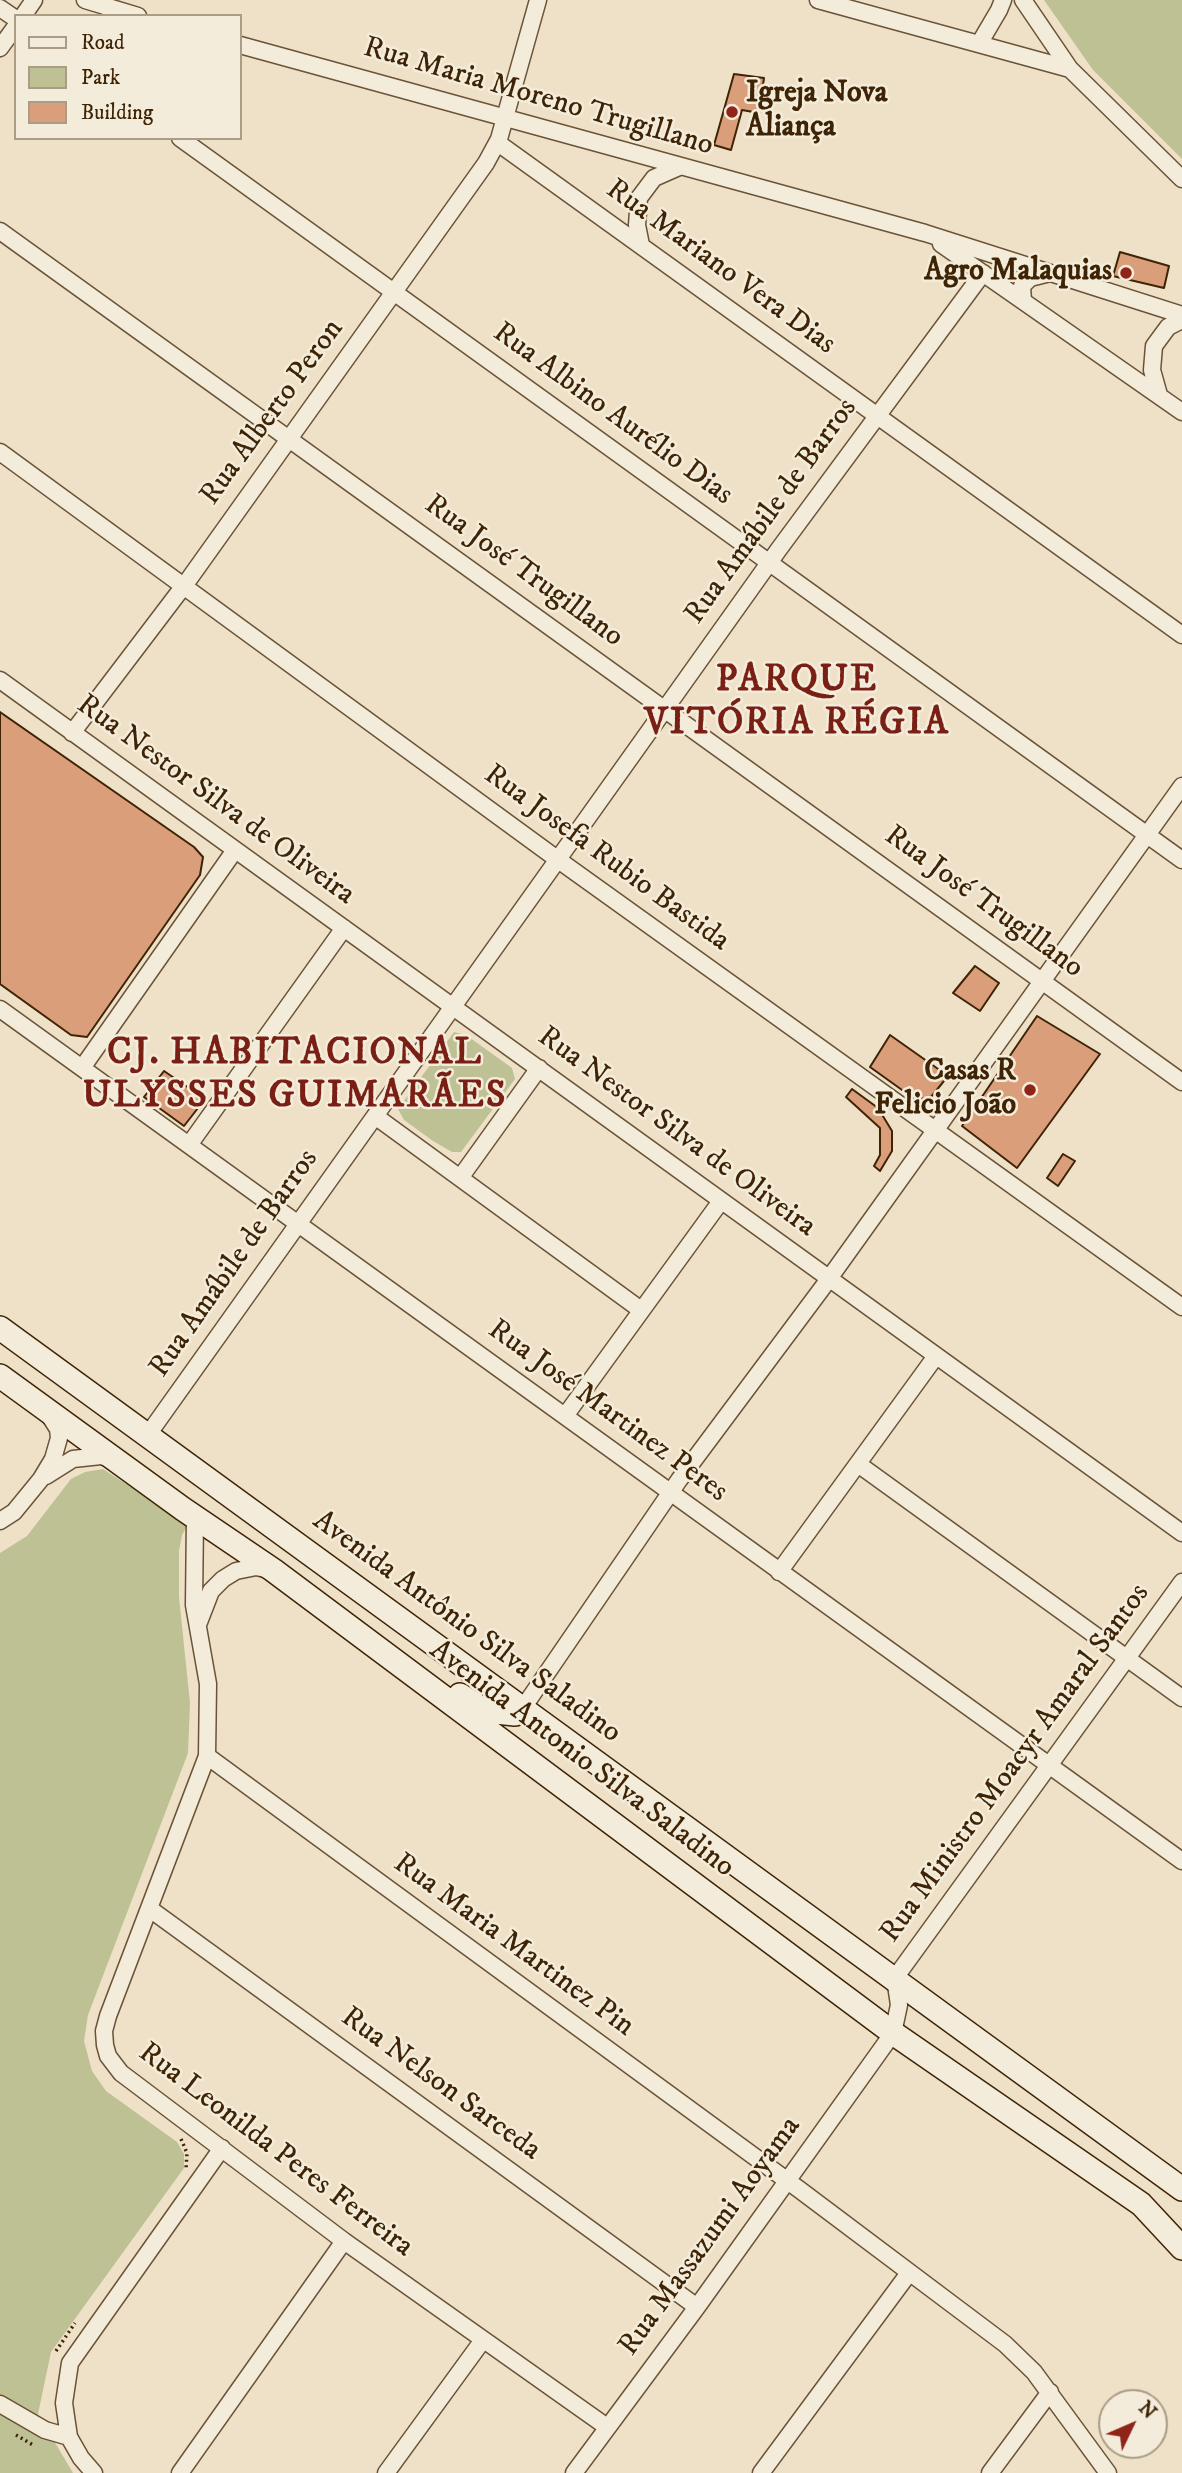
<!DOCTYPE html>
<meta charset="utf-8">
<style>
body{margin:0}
#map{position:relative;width:1182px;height:2473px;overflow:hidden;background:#eee1c8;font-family:"IM FELL DW Pica",serif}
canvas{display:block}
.legend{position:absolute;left:14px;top:14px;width:228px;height:126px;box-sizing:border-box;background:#f4ecdb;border:2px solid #ab9c85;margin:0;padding:9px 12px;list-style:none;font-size:21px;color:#3e2405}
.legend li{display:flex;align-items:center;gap:14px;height:35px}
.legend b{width:35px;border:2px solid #ab9c85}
.north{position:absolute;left:1098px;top:2389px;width:70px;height:70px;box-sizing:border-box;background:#f4ecdb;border:2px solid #ab9c85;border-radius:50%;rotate:46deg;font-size:19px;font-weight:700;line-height:28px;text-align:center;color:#3e2405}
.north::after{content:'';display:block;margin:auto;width:24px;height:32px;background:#8f2418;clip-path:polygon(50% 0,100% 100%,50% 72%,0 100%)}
</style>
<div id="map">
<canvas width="1182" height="2473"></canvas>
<ul class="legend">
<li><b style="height:9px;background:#f4ecdb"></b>Road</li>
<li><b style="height:19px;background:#bec193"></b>Park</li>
<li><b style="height:19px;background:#db9e7b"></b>Building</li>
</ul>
<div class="north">N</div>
</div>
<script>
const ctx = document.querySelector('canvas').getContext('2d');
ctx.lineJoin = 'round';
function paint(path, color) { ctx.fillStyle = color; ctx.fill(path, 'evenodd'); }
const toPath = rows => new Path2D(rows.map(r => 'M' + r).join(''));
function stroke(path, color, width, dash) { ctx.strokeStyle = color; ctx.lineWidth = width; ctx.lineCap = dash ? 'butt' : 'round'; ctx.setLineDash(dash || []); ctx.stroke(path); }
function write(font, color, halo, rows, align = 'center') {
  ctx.font = font + ' "IM FELL DW Pica",serif'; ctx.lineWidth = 5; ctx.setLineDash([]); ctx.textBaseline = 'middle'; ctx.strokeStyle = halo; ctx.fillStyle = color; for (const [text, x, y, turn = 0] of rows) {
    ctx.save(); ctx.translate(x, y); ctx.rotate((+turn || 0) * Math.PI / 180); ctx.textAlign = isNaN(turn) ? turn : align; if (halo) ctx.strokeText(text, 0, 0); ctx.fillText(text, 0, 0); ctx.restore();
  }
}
paint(toPath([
 [1044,0,1182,0,1182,159,1093,70],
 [454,1032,466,1035,512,1068,515,1079,461,1152,452,1152,433,1141,404,1120,398,1109],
 [103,1469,183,1521,186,1528,182,1535,179,1551,179,1597,190,1703,188,1753,88,2015,84,2041,92,2071,106,2091,177,2142,184,2154,184,2168,51,2352,38,2414,73,2473,0,2473,0,1553,27,1536,71,1479,85,1472]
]), '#bec193');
const building = toPath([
 [734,74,764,78,759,113,742,110,731,150,714,145,734,74],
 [1120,252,1169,266,1164,288,1113,276,1120,252],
 [0,712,194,847,203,857,200,875,87,1037,71,1035,0,984,0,712],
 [975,966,999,983,980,1011,953,993,975,966],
 [1037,1016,1100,1054,1017,1168,962,1126,1037,1016],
 [890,1035,948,1076,931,1097,916,1100,870,1067,890,1035],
 [164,1071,205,1099,184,1126,144,1097,164,1071],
 [852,1089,878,1108,892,1131,892,1151,880,1171,874,1166,880,1155,880,1128,846,1097,852,1089],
 [1063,1154,1075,1161,1058,1186,1047,1178,1063,1154]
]);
paint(building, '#db9e7b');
stroke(building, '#3e2405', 2);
const street = toPath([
 [85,0,138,16],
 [818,0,1070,69],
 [1023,0,1070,69,1182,179],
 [0,8,16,19],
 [23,16,34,0],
 [979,44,999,10,1003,0],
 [240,45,925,233,1182,315],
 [0,48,16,26],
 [180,138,1182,860],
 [498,143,1182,635],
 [0,231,1182,1082],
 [941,244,1182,412],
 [641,245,637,225,639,198,654,178,679,167],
 [1023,301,1022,286,1030,278,1050,273],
 [1159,395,1152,370,1154,346,1168,327,1182,320],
 [0,452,557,859,1182,1307],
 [0,680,1182,1533],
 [72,733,189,579,486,163,499,139,538,0],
 [0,1009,1182,1861],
 [82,1068,235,850],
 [375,1116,641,1310],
 [189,1145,344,928],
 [460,1178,539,1068],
 [565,1416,721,1201],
 [147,1436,779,549,983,273],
 [858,1464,1182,1698],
 [46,1476,73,1459,101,1456,112,1459],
 [195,1517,194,1605,208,1684,207,1756,108,2016,104,2031,105,2045,108,2056,121,2073,133,2082,344,2241,607,2427],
 [0,1521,14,1512,41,1479,53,1459,59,1438,58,1429,49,1415],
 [779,1572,936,1356],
 [199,1622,211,1591,223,1579,236,1571,256,1567,270,1570],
 [523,1708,679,1480,823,1287,1182,786],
 [207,1756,800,2190,1005,2344,1034,2372,1108,2473],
 [150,1909,697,2307],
 [0,2404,45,2430,69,2437],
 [94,2473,81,2458,69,2437,64,2403,70,2363,222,2148],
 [180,2473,344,2241],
 [386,2473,483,2340],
 [574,2473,697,2307,893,2033,899,2005,895,1978,1182,1582],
 [761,2473,909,2273],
 [990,2473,1050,2392]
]);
const secondary = toPath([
 [0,1328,1182,2189],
 [0,1376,183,1509,273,1570,893,2033,1141,2204,1182,2248],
 [460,1695,484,1710,496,1712,515,1714,523,1708]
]);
stroke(street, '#6a5336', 19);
stroke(secondary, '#3e2405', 26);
stroke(toPath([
 [181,2139,187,2153,186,2169],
 [56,2351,75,2323],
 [16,2435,33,2445]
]), '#3e2405', 3.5, [2, 3.5]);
stroke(street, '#f4ecdb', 16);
stroke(secondary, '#f4ecdb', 23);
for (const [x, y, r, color] of [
 [732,112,7,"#8f2418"],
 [1126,273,7,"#8f2418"],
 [1030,1090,7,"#8f2418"]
]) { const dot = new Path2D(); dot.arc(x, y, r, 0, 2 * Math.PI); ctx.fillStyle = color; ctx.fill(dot); stroke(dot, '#f4ecdb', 2.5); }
write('bold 30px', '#3e2405', '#f4ecdb', [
 ["Igreja Nova",746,95,"left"],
 ["Aliança",746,129,"left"],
 ["Agro Malaquias",1112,273],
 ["Casas R",1016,1073],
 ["Felicio João",1016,1107]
], 'right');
write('30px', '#3e2405', '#f4ecdb', [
 ["Rua Maria Moreno Trugillano",538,98,16],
 ["Rua Mariano Vera Dias",720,268,36],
 ["Rua Alberto Peron",273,413,-54],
 ["Rua Albino Aurélio Dias",612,415,36],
 ["Rua Amábile de Barros",772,512,-54],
 ["Rua José Trugillano",523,572,36],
 ["Rua Nestor Silva de Oliveira",215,801,36],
 ["Rua Josefa Rubio Bastida",606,859,36],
 ["Rua José Trugillano",983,903,36],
 ["Rua Nestor Silva de Oliveira",676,1133,36],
 ["Rua Amábile de Barros",235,1264,-55],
 ["Rua José Martinez Peres",607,1412,36],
 ["Avenida Antônio Silva Saladino",466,1628,36],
 ["Avenida Antonio Silva Saladino",581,1760,37],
 ["Rua Ministro Moacyr Amaral Santos",1016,1764,-54],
 ["Rua Maria Martinez Pin",513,1946,36],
 ["Rua Nelson Sarceda",440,2085,36],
 ["Rua Leonilda Peres Ferreira",275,2151,37],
 ["Rua Massazumi Aoyama",711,2237,-54]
]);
ctx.letterSpacing = '2px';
write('bold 37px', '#7a1f14', '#f4ecdb', [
 ["PARQUE",797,682],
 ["VITÓRIA RÉGIA",797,725],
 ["CJ. HABITACIONAL",295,1055],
 ["ULYSSES GUIMARÃES",295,1098]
]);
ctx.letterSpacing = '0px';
</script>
